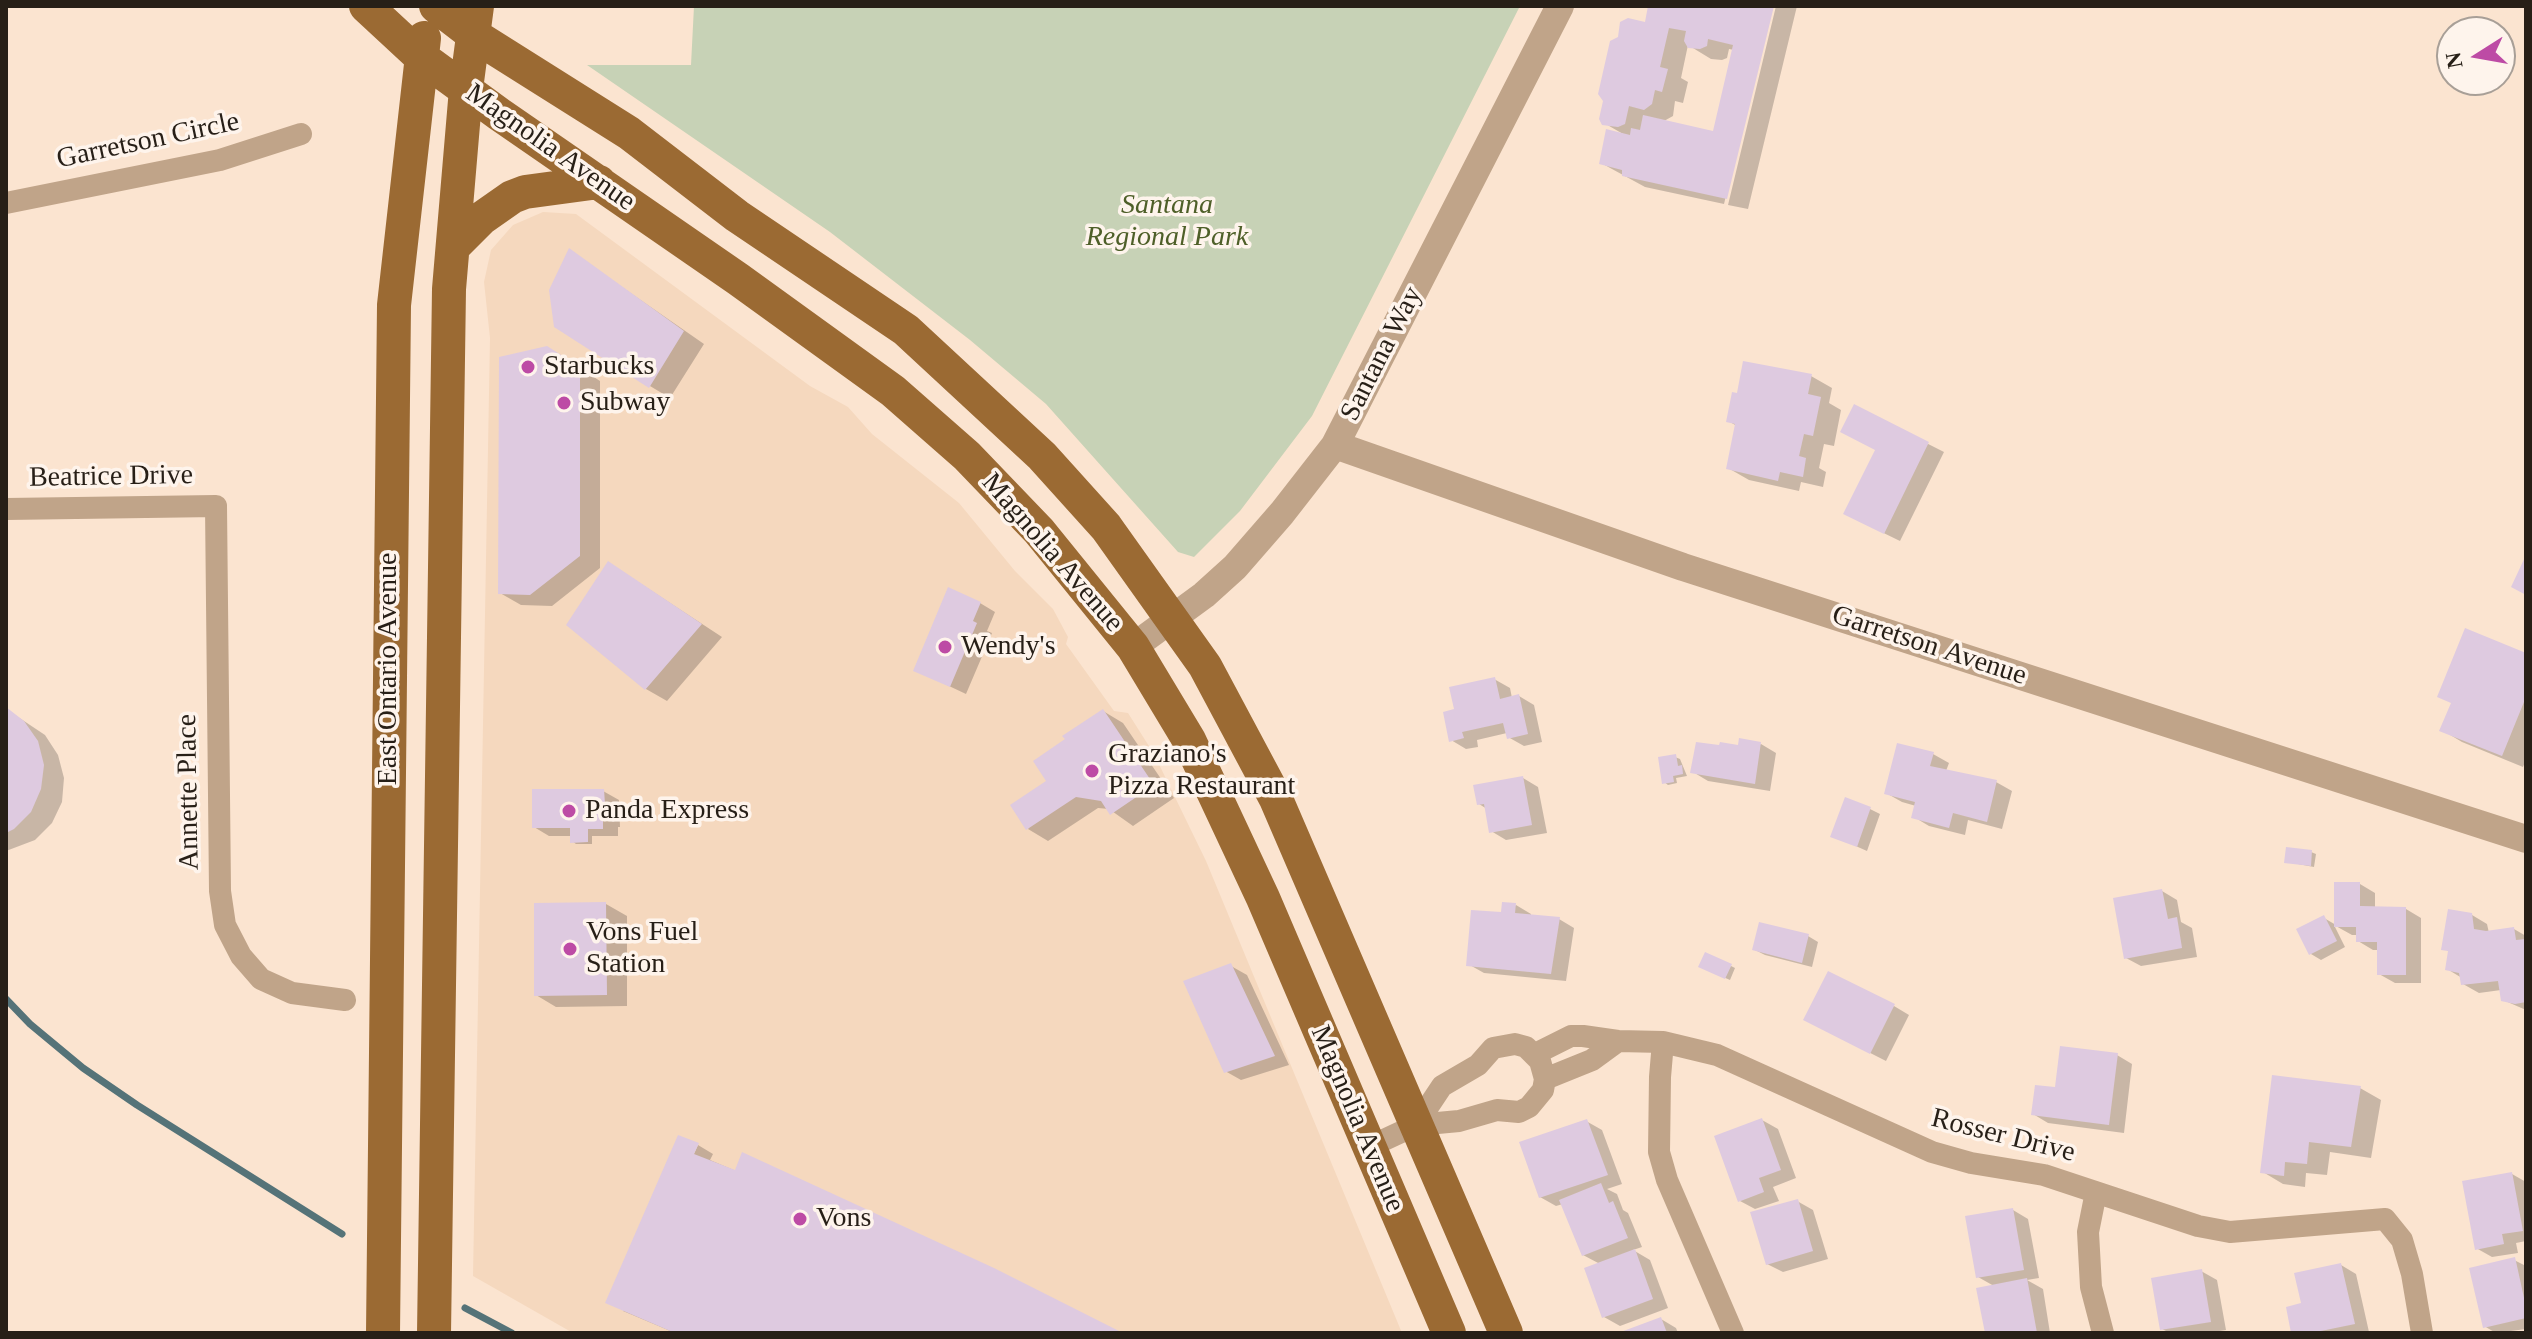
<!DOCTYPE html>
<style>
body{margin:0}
#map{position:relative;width:2532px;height:1339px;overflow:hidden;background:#fbe4d0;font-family:"Times New Roman",serif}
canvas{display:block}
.frame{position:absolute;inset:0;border:8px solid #271f17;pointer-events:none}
.north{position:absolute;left:2436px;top:16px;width:80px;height:80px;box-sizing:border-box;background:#fef4ec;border:2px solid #a89f97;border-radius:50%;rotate:259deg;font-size:22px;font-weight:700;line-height:32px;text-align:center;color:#271f17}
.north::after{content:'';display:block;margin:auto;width:28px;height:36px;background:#bd4ba5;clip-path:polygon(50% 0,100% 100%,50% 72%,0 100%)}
</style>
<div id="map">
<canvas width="2532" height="1339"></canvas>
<div class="frame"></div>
<div class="north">N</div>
</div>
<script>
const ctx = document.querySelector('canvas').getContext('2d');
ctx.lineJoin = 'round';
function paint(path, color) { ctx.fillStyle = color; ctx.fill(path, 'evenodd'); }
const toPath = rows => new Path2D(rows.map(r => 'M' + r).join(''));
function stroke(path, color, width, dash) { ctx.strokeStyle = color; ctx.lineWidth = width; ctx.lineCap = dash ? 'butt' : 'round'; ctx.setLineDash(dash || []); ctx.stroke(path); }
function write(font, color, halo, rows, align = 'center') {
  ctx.font = font + ' "Times New Roman",serif'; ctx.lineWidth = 7; ctx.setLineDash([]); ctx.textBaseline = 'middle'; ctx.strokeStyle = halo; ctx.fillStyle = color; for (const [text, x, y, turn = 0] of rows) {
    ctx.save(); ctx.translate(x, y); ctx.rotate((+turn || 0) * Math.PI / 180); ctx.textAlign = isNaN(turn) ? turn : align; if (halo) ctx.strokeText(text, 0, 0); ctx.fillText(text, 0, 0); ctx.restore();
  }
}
paint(toPath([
 [543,212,576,214,810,386,848,407,872,434,959,503,1015,571,1053,609,1068,637,1066,644,1114,711,1128,713,1154,754,1206,861,1402,1333,573,1333,473,1276,490,338,484,282,491,250,513,225]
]), '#f5d8be');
paint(toPath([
 [694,6,1520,6,1312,416,1240,511,1194,557,1178,552,1046,404,970,340,830,232,587,65,691,65]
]), '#c7d2b6');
paint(toPath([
 [1650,6,1772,6,1724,204,1645,187,1601,163,1623,134,1604,123,1646,24],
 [1688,45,1711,59,1722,60,1727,58,1729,49,1734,50,1715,133,1664,121,1673,116,1675,101,1683,103,1688,82,1681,78],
 [1776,6,1797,6,1748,209,1728,205],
 [570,251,704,344,670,398,650,386],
 [569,361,600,381,600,568,552,606,521,605,500,593],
 [1811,376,1832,388,1829,403,1841,410,1834,446,1824,444,1819,468,1826,472,1823,487,1801,482,1799,491,1749,480,1728,468,1737,426,1728,421,1738,395],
 [1855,407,1944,452,1900,541,1861,522,1877,450],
 [629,576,722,637,667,701,646,689],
 [980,603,995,612,987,631,992,633,966,694,915,670],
 [2526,653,2526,760,2523,767,2462,742,2442,730],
 [1494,679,1510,688,1512,698,1519,696,1534,705,1542,742,1524,746,1508,737,1507,733,1477,740,1478,747,1466,749,1451,740,1456,711],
 [6,709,45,735,58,755,64,778,62,802,52,823,35,840,6,851],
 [1103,711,1123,723,1174,798,1133,826,1109,809,1098,808,1048,841,1028,829,1068,739],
 [1761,744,1776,753,1770,791,1708,781,1693,772],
 [1933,754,1949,763,1946,771,1996,782,2012,791,2002,829,1968,820,1965,835,1929,826,1914,817,1916,806,1902,802,1886,793],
 [1675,757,1680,759,1687,776,1676,778,1677,783,1668,785,1664,782],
 [1523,778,1538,787,1547,833,1506,840,1491,831,1487,809,1479,804],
 [603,791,619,800,620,827,618,827,618,836,592,836,592,844,576,844,572,841,572,836,549,836,534,827],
 [1870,809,1880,814,1867,851,1833,836],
 [2311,852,2316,854,2314,867,2287,862],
 [2360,884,2375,893,2375,908,2406,909,2421,918,2421,983,2395,983,2379,974,2379,950,2373,950,2358,941,2358,935,2352,935,2334,925,2345,947,2321,960,2311,954,2324,918,2336,925],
 [2162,891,2177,900,2181,922,2192,928,2197,957,2141,966,2126,958],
 [606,904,627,916,627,1006,556,1007,536,995],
 [1516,905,1531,914,1531,917,1559,919,1574,928,1566,981,1484,973,1468,964,1503,915],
 [2472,915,2487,924,2489,933,2514,929,2526,936,2526,1010,2503,1000,2501,990,2479,993,2463,984,2462,978,2447,969,2450,952,2443,948],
 [1808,936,1818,942,1812,967,1765,955,1755,950],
 [1231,966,1247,975,1289,1065,1241,1080,1225,1071],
 [1731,966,1735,968,1730,980,1705,969],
 [1894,1006,1909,1015,1886,1061,1821,1028],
 [2117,1055,2132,1064,2124,1133,2048,1123,2033,1114,2057,1090],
 [2360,1088,2381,1100,2371,1158,2330,1152,2327,1175,2306,1173,2305,1187,2283,1184,2263,1172],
 [1762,1120,1778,1129,1796,1178,1773,1187,1779,1201,1755,1209,1740,1201],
 [1586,1121,1602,1130,1622,1184,1607,1189,1617,1194,1623,1210,1628,1213,1642,1247,1633,1250,1650,1260,1668,1308,1620,1326,1604,1317,1600,1264,1583,1255,1563,1204,1556,1206,1540,1197],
 [698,1145,713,1154,710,1160,1119,1333,675,1333,623,1311],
 [2512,1174,2526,1182,2526,1241,2516,1243,2518,1253,2492,1257,2476,1248],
 [1797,1201,1813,1210,1828,1259,1783,1272,1767,1264],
 [2013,1210,2028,1219,2039,1278,2027,1280,2043,1289,2050,1333,1987,1333,1994,1286,1978,1277],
 [2514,1260,2526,1266,2526,1329,2496,1333,2484,1326],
 [2341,1265,2356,1274,2369,1332,2294,1333,2303,1305],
 [2201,1271,2217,1280,2226,1330,2206,1333,2170,1333,2162,1329],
 [1661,1319,1676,1328,1678,1333,1623,1333]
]), '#0003');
stroke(toPath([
 [6,999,30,1024,83,1068,137,1105,342,1234],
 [465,1308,512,1333]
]), '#557378', 7);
paint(toPath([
 [1648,6,1774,6,1727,199,1622,176,1622,170,1599,164,1606,129,1630,135,1631,128,1640,130,1643,115,1713,131,1733,45,1708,39,1707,46,1700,49,1688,48,1684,41,1686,31,1669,28,1660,67,1668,69,1662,92,1655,90,1652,104,1644,110,1629,106,1625,124,1618,127,1602,125,1599,119,1603,101,1598,94,1610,41,1618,37,1620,22,1628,18,1645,22],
 [569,248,684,331,649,388,554,327,549,290],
 [547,346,580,367,580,556,530,595,498,594,499,357],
 [1743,361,1812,374,1808,394,1821,397,1813,436,1804,434,1799,456,1806,458,1803,477,1780,472,1778,481,1726,469,1735,424,1726,422,1732,392,1737,393],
 [1854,404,1929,442,1884,534,1843,514,1875,450,1840,432],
 [2526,555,2526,595,2511,587],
 [608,561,702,624,645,690,566,625],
 [948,587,981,602,973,621,977,623,950,687,913,671],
 [2465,628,2526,653,2526,697,2502,756,2439,731,2451,703,2437,697],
 [1495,677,1500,699,1519,694,1528,734,1507,739,1503,723,1462,732,1464,738,1449,742,1443,712,1454,709,1449,687],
 [6,707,24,721,38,741,44,765,41,789,31,812,14,829,6,833],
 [1103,709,1154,785,1110,815,1101,801,1076,797,1026,830,1010,805,1046,781,1033,761,1065,739,1062,736],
 [1739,738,1761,742,1755,784,1690,773,1696,742,1719,745,1720,742,1738,745],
 [1897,743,1934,752,1930,766,1997,780,1987,822,1953,813,1949,828,1911,818,1915,802,1884,794],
 [1676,754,1678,766,1682,765,1683,774,1673,776,1674,782,1662,784,1658,757],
 [1523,776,1532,825,1489,833,1484,804,1477,805,1473,785],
 [532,789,604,789,606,820,603,819,603,829,588,829,588,842,570,843,570,828,532,828],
 [1845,797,1871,807,1857,847,1830,837],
 [2286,847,2312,850,2311,866,2284,863],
 [2334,882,2360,882,2360,906,2406,907,2406,975,2377,975,2377,942,2356,942,2356,927,2334,927],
 [2162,889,2168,919,2177,917,2182,948,2124,959,2113,898],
 [606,902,607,995,534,996,534,903],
 [1502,902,1516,903,1515,913,1560,917,1551,974,1466,966,1471,910,1501,912],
 [2448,909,2472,913,2474,929,2486,931,2514,927,2516,940,2526,939,2526,1002,2515,1004,2501,1001,2498,981,2461,985,2459,973,2445,970,2448,951,2441,950],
 [2324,915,2337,941,2309,955,2296,929],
 [1759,922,1809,934,1802,963,1752,950],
 [1705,952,1732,964,1725,979,1698,967],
 [1231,963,1275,1056,1224,1073,1183,981],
 [1828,971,1895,1004,1870,1054,1803,1020],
 [2060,1046,2118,1053,2109,1125,2031,1115,2035,1085,2055,1087],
 [2272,1075,2361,1086,2351,1147,2309,1142,2307,1164,2285,1162,2284,1176,2260,1173],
 [1762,1118,1781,1170,1759,1178,1764,1192,1738,1202,1714,1136],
 [1587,1119,1608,1175,1539,1198,1519,1142],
 [678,1135,699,1143,694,1154,735,1170,742,1152,994,1268,1123,1333,675,1333,605,1303],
 [2512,1172,2523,1231,2502,1234,2504,1244,2475,1250,2462,1181],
 [1601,1183,1609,1203,1613,1201,1628,1238,1582,1256,1559,1200],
 [1798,1199,1813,1251,1766,1265,1750,1212],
 [2013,1208,2024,1270,1976,1278,1965,1216],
 [1635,1249,1653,1299,1602,1318,1584,1268],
 [2515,1257,2526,1307,2526,1318,2483,1328,2469,1268],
 [2341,1263,2355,1324,2311,1333,2291,1333,2286,1307,2301,1303,2294,1273],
 [2202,1269,2211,1322,2160,1330,2151,1278],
 [2027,1278,2037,1333,1985,1333,1976,1288],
 [1661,1317,1667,1333,1618,1333]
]), '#decae0');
stroke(toPath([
 [6,203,220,160,301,134],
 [6,509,216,506,220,891,225,925,241,956,261,979,292,993,345,1000],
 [1663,1042,1660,1077,1659,1152,1667,1180,1733,1333],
 [1535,1054,1571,1036,1583,1036,1618,1041,1663,1042,1717,1055,1932,1152,1971,1163,2044,1175,2198,1226,2230,1232,2385,1219,2402,1240,2412,1274,2422,1333],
 [1545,1079,1592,1060,1618,1041],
 [1369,1147,1416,1125,1459,1121,1497,1110,1519,1112,1529,1107,1543,1090,1545,1079,1540,1061,1526,1047,1515,1044,1493,1048,1478,1065,1442,1086,1416,1125],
 [2096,1192,2088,1232,2091,1287,2103,1333]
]), '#c0a489', 22);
stroke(toPath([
 [1335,445,1683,567,2526,839],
 [1133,647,1204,595,1235,567,1282,513,1335,445,1560,6]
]), '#c0a489', 28);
stroke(toPath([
 [366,6,421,57,499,114,738,279,893,391,967,456,1039,531,1133,647,1189,740,1263,898,1449,1333],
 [436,6,475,36,629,133,737,216,906,330,1042,456,1106,527,1205,666,1276,799,1506,1333],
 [453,247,482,218,512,197,525,192,599,182],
 [383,1333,394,305,424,38],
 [434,1333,449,289,466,89,477,6]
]), '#9b6a33', 34);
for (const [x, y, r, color] of [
 [528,367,8,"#bd4ba5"],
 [564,403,8,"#bd4ba5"],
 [945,647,8,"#bd4ba5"],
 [1092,771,8,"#bd4ba5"],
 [569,811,8,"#bd4ba5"],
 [570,949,8,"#bd4ba5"],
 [800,1219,8,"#bd4ba5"]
]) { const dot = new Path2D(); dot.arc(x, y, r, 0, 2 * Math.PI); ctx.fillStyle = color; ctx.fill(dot); stroke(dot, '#fef4ec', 3); }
write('28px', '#271f17', '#fef4ec', [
 ["Garretson Circle",148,141,-12],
 ["Magnolia Avenue",550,148,35],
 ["Santana Way",1382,354,-63],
 ["Beatrice Drive",111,477,-1],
 ["Magnolia Avenue",1052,553,49],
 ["Garretson Avenue",1929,646,18],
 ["East Ontario Avenue",389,669,-90],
 ["Annette Place",189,792,-91],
 ["Magnolia Avenue",1357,1119,67],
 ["Rosser Drive",2003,1136,14]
]);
write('italic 28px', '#4e5f28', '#fef4ec', [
 ["Santana",1167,206],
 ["Regional Park",1167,238]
]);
write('28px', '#271f17', '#fef4ec', [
 ["Starbucks",544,367],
 ["Subway",580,403],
 ["Wendy's",961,647],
 ["Graziano's",1108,755],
 ["Pizza Restaurant",1108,787],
 ["Panda Express",585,811],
 ["Vons Fuel",586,933],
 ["Station",586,965],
 ["Vons",816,1219]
], 'left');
</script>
